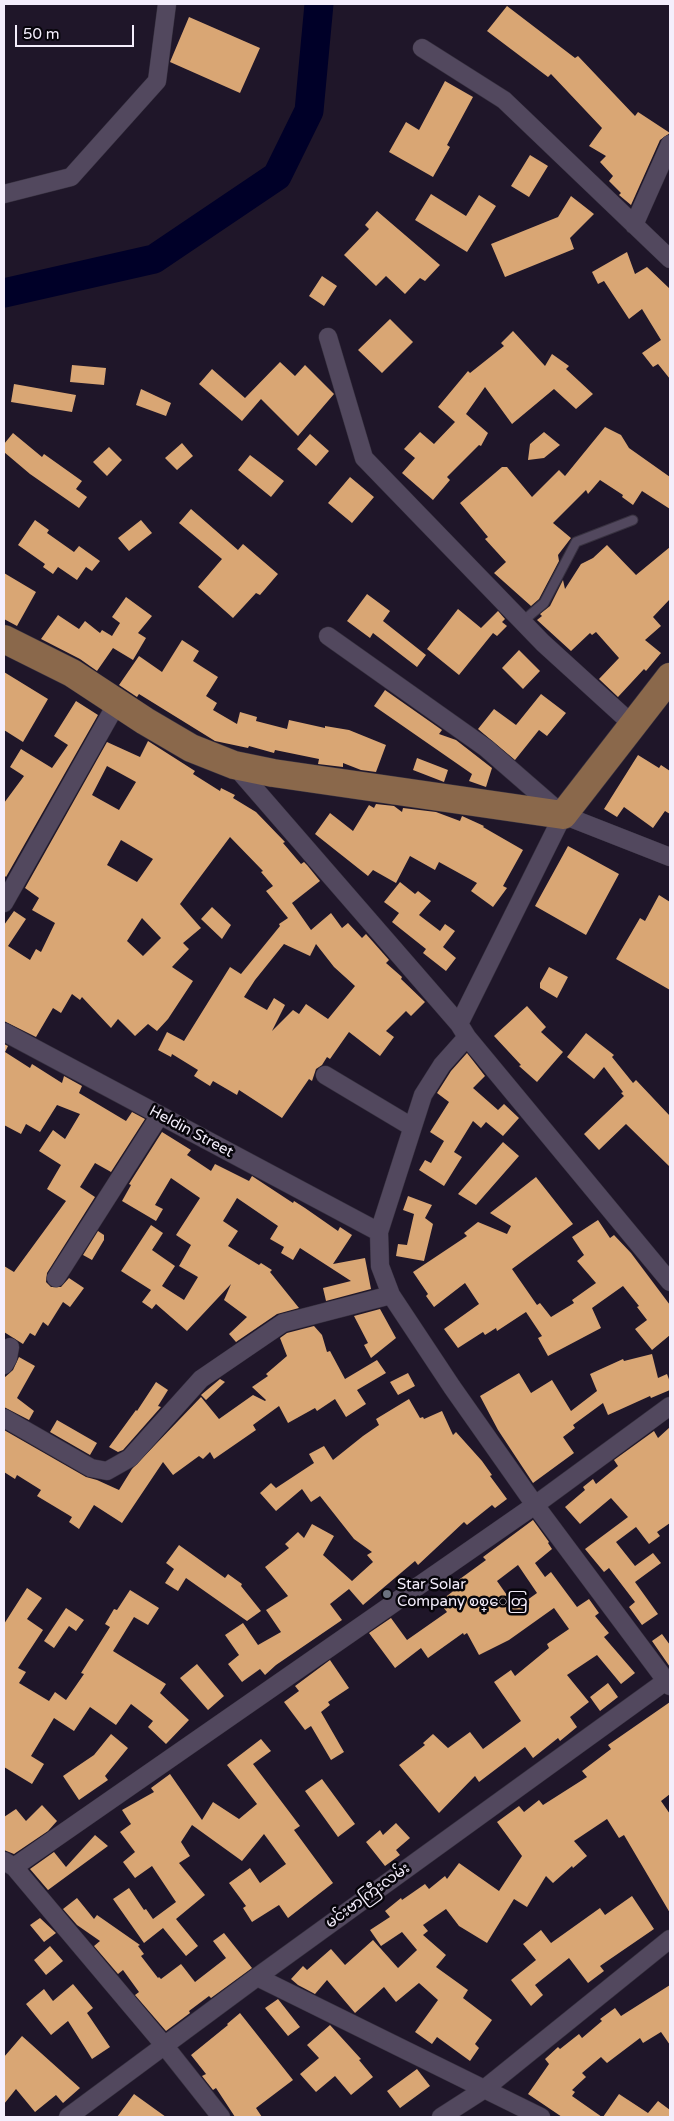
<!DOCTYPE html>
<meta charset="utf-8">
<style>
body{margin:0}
#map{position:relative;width:674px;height:2121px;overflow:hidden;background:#1f1629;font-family:"Varela Round",sans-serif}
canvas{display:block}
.frame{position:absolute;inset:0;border:5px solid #f4eefc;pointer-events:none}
.scale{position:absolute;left:15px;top:25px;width:119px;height:22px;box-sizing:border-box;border:2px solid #f4eefc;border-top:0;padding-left:6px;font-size:15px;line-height:18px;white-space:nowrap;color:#f4eefc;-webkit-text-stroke:4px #07050b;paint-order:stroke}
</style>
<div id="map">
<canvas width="674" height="2121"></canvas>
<div class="frame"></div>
<div class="scale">50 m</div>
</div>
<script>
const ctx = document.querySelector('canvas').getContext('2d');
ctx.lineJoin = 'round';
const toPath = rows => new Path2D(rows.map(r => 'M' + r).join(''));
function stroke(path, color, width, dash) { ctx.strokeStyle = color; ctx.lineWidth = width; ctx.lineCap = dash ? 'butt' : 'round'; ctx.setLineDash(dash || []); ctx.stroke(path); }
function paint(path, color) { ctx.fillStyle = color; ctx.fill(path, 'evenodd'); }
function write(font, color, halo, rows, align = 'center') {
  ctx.font = font + ' "Varela Round","Noto Sans Myanmar",sans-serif'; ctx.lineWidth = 5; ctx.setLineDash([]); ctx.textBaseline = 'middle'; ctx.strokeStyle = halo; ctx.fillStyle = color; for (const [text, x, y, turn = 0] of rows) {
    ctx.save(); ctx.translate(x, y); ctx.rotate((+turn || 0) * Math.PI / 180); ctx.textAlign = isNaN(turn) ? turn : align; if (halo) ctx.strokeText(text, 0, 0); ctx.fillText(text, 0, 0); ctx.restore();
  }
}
stroke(toPath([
 [4,293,154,259,277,176,309,111,319,4]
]), '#000028', 29);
paint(toPath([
 [507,6,575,58,578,56,635,116,638,112,670,133,660,140,631,205,619,195,621,193,609,181,613,176,600,162,606,156,589,146,602,128,551,74,548,77,487,31],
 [189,17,260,48,240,93,170,62],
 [445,81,473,97,447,145,450,147,433,177,389,152,406,122,419,130],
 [530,155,548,166,529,197,511,186],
 [431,194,466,216,479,195,496,206,467,252,415,220],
 [571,196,594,214,570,238,574,249,505,277,491,244,558,217],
 [377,211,440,265,425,281,420,278,405,294,386,276,376,286,344,255,369,229,365,225],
 [627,252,635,274,647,267,670,289,670,379,658,364,653,367,642,353,661,340,642,309,629,319,604,281,598,284,592,272],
 [322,276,337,286,324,306,309,296],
 [390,319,413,342,382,373,358,350],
 [513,331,545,366,552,354,569,366,566,369,593,394,576,409,554,389,512,424,485,387,466,414,488,433,481,446,479,445,447,477,450,480,433,500,402,473,415,458,404,449,420,432,434,444,455,422,438,407,468,371,470,373,504,346,501,343],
 [280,362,295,376,305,365,334,394,298,436,261,399,242,421,199,384,212,369,245,398],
 [72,365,106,368,104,385,70,382],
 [14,384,76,395,72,412,11,402],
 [141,389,171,403,166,416,136,405],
 [605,427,621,435,629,448,670,477,670,509,642,491,633,505,622,497,623,495,600,480,588,494,586,490,553,523,571,538,558,555,559,561,539,599,531,606,494,573,506,562,485,539,488,537,460,503,502,467,507,467,532,497,559,470,565,476],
 [544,432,560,445,544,458,528,460,530,444],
 [13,433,42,457,44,454,82,481,76,489,87,497,79,508,30,474,4,452,4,444],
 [310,434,329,451,316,466,297,449],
 [182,443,193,456,177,470,165,458],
 [109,447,122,460,107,476,93,462],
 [250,455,284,481,271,497,238,470],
 [350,477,374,497,352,523,328,503],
 [191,509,238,550,243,544,278,574,260,595,256,593,233,618,198,587,222,559,179,523],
 [35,520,49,530,47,533,74,552,79,546,100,561,92,571,86,567,77,580,58,567,53,574,43,567,45,564,18,545],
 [141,520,152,533,129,551,118,538],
 [607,545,636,575,670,547,670,599,653,617,661,626,645,640,661,653,646,671,644,669,618,697,599,679,619,658,596,632,592,635,590,633,571,651,537,620,542,616,540,614,550,606,563,580,565,589,581,564,593,558],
 [4,573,36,592,17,626,4,619],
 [367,594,390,611,383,621,426,655,417,667,373,633,370,638,347,621],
 [126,597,152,616,138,633,146,638,133,660,113,648,97,671,80,659,41,639,58,615,79,629,85,621,100,633,102,630,112,636,120,623,112,617],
 [458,609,481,628,498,611,505,619,502,622,507,626,497,636,493,633,459,675,427,649],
 [182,640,199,651,193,661,218,677,206,696,217,703,213,710,237,724,240,712,257,717,256,721,287,729,289,720,325,728,325,726,349,730,386,745,376,772,361,770,343,763,343,767,318,764,319,759,275,750,274,753,249,746,248,748,215,741,139,694,137,697,119,685,139,656,162,672],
 [519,650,540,671,523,689,502,668],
 [4,672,48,699,23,742,4,730],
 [385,690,442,730,439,734,456,740,492,768,486,787,469,781,472,774,374,706],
 [541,694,566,713,547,736,539,730,515,760,478,729,494,709,516,725],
 [76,701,98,715,6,877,4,875,4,803,24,776,10,767,21,749,52,768,68,745,54,736],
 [148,741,195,771,193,774,220,791,221,788,235,795,233,798,256,812,285,842,283,843,301,864,304,862,307,865,320,881,292,903,311,930,331,913,342,928,348,923,362,938,366,934,389,960,386,963,402,977,401,979,425,1002,411,1016,406,1011,386,1031,394,1037,380,1056,349,1032,330,1059,327,1057,322,1065,316,1069,312,1081,309,1079,282,1118,239,1090,237,1095,213,1081,210,1086,194,1076,198,1070,172,1054,171,1057,158,1050,167,1032,184,1041,230,967,241,974,280,926,279,924,288,918,266,891,273,886,261,872,263,871,230,837,180,904,201,928,183,943,189,949,172,967,193,981,168,1019,157,1031,148,1024,135,1036,118,1019,111,1028,82,997,80,1000,72,994,61,1013,53,1008,36,1037,4,1021,4,925,14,911,26,919,8,946,30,960,36,949,41,952,55,923,32,910,39,898,25,888,107,742,140,757],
 [107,766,136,782,119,810,92,795],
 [121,840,153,859,137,882,107,865],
 [142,918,161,938,143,956,127,941],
 [284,944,310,956,316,944,334,967,355,986,328,1019,306,1004,299,1014,293,1010,272,1031,285,1005,274,998,267,1010,244,997,255,980],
 [638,755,659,768,661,765,670,771,670,814,665,811,653,828,624,807,617,817,604,809],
 [417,758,448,770,444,782,413,770],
 [376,804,394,806,402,812,403,808,436,812,460,821,462,816,484,826,483,827,523,850,503,886,507,888,493,907,471,891,477,883,439,862,435,870,410,856,396,883,373,870,368,876,315,834,330,813,353,831,369,805,374,808],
 [568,846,619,874,586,935,535,906],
 [400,882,415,894,418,891,431,901,419,915,440,931,445,924,455,931,443,947,456,958,446,971,423,953,426,949,392,922,399,913,384,902],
 [659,895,670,902,670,990,616,959,640,918,645,921],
 [212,907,231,925,222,939,201,919],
 [549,967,568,977,557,998,540,988,540,983],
 [527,1006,546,1027,541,1032,563,1052,537,1082,519,1066,521,1065,494,1036],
 [586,1033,614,1055,612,1057,633,1083,636,1080,670,1116,670,1167,626,1124,599,1150,584,1134,624,1096,621,1093,623,1092,604,1067,594,1079,567,1057],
 [4,1044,8,1046,5,1052,30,1068,32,1064,62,1083,64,1076,82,1086,79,1093,126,1121,132,1112,145,1119,111,1172,95,1163,80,1187,95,1197,47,1273,46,1282,51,1287,61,1287,69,1278,84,1288,70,1307,63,1302,48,1326,43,1322,35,1336,30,1333,23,1344,4,1332,4,1266,14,1272,66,1201,47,1189,61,1165,39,1151,53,1130,65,1139,80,1114,57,1105,40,1132,26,1124,21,1134,4,1125],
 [467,1053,485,1076,473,1088,498,1110,504,1104,519,1118,503,1136,486,1122,481,1128,473,1121,454,1152,462,1157,444,1186,419,1170,425,1160,431,1163,444,1141,430,1132,449,1102,437,1093,451,1071],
 [162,1132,191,1150,187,1155,211,1171,215,1164,249,1181,252,1176,293,1203,294,1201,305,1208,338,1231,340,1227,352,1235,333,1264,365,1258,371,1289,326,1301,323,1288,351,1281,300,1248,293,1260,281,1253,284,1247,270,1239,278,1226,237,1198,223,1221,238,1231,228,1246,259,1265,261,1263,272,1270,270,1272,299,1308,277,1314,236,1342,229,1334,247,1317,224,1300,231,1284,187,1331,156,1304,152,1309,142,1302,151,1290,121,1271,151,1225,163,1233,152,1250,175,1266,162,1286,184,1300,198,1277,179,1266,191,1245,176,1235,200,1198,171,1178,155,1205,163,1209,156,1221,122,1201,131,1185,129,1184],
 [503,1142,519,1156,476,1205,458,1194],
 [536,1177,573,1224,512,1269,537,1305,540,1303,551,1317,574,1303,572,1300,596,1283,577,1261,584,1255,572,1237,598,1220,610,1238,614,1235,631,1253,670,1305,670,1335,652,1350,635,1329,647,1320,637,1307,639,1306,623,1286,592,1308,601,1328,548,1356,538,1338,542,1336,526,1312,497,1331,496,1328,485,1335,483,1332,458,1348,444,1329,479,1304,465,1283,434,1307,426,1296,428,1294,413,1272,467,1236,464,1233,478,1222,507,1234,511,1226,490,1213],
 [408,1196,432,1205,425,1218,433,1224,424,1261,396,1256,398,1244,407,1245,414,1214,403,1210],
 [98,1231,104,1235,104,1240,92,1260,83,1255],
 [380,1309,396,1338,371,1358,364,1345,368,1343,354,1316],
 [314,1326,322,1335,327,1352,330,1351,345,1379,377,1360,386,1373,357,1390,366,1404,346,1417,335,1399,317,1411,315,1408,288,1423,279,1406,253,1425,256,1430,214,1459,210,1452,203,1459,199,1456,173,1475,163,1462,122,1523,94,1505,79,1529,69,1522,72,1517,37,1496,41,1490,17,1475,15,1479,4,1472,4,1430,86,1477,97,1480,119,1490,132,1469,201,1397,219,1419,253,1395,265,1401,266,1400,252,1387,268,1376,266,1374,287,1356,280,1338,287,1333],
 [652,1354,658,1378,667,1374,670,1382,670,1390,651,1398,650,1396,608,1415,603,1403,573,1425,575,1428,563,1437,574,1453,533,1483,498,1430,480,1396,519,1373,531,1393,552,1380,571,1411,597,1391,590,1374,623,1359,624,1361],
 [19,1357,35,1366,17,1398,34,1411,29,1420,4,1407,4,1378,13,1370],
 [408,1373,415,1386,398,1395,390,1382],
 [220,1379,225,1382,206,1400,201,1395],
 [156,1382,168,1390,158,1406,161,1407,123,1450,118,1452,109,1447,136,1410,137,1411],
 [409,1399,420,1418,423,1417,424,1419,442,1411,453,1435,456,1432,482,1461,492,1475,490,1476,507,1499,495,1508,492,1505,467,1525,464,1522,418,1565,415,1561,363,1605,349,1589,330,1604,342,1620,276,1665,265,1675,260,1669,242,1682,228,1664,239,1655,225,1635,243,1623,258,1645,281,1632,266,1610,288,1596,265,1567,289,1548,285,1544,298,1532,304,1538,312,1524,334,1536,323,1555,352,1581,373,1562,367,1555,372,1552,354,1539,320,1496,311,1502,302,1489,276,1511,260,1493,271,1483,276,1488,314,1463,309,1454,324,1446,333,1460,363,1436,379,1425,376,1419],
 [57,1420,97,1443,90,1455,50,1432],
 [670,1427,670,1523,657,1532,660,1536,649,1544,636,1527,616,1542,635,1566,653,1553,661,1563,635,1582,658,1614,642,1625,629,1607,635,1602,609,1568,604,1572,585,1549,628,1517,611,1498,580,1524,565,1507,585,1490,583,1487,593,1479,596,1484,618,1466,614,1460,654,1431,658,1438],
 [533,1520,549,1542,548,1543,552,1549,535,1563,545,1577,551,1572,577,1607,589,1599,599,1613,595,1616,609,1633,604,1637,635,1673,621,1684,597,1655,567,1675,589,1702,570,1717,577,1727,560,1741,558,1738,533,1758,525,1747,479,1782,475,1776,439,1813,399,1765,425,1745,423,1743,433,1734,448,1748,470,1732,483,1749,521,1721,494,1682,511,1670,515,1676,549,1648,547,1644,569,1629,554,1608,509,1640,479,1655,467,1633,464,1635,463,1633,428,1658,421,1648,395,1668,369,1633,391,1618,407,1640,447,1612,439,1602,456,1589,453,1584,486,1560,483,1557],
 [518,1565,537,1593,516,1608,497,1581],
 [179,1545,225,1578,228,1574,242,1584,241,1586,261,1611,247,1621,186,1578,178,1591,165,1583,174,1569,166,1563],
 [27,1588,42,1598,27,1619,43,1630,18,1668,26,1672,19,1683,49,1701,55,1692,66,1700,84,1674,81,1673,110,1627,105,1624,114,1609,117,1610,130,1590,159,1608,148,1625,134,1617,113,1651,166,1684,160,1693,189,1720,166,1744,148,1727,153,1721,131,1704,116,1725,90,1707,74,1731,54,1718,31,1756,44,1764,32,1784,4,1767,4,1624],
 [66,1608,84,1620,76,1631,69,1626,54,1648,44,1641],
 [662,1634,670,1645,670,1667,652,1641],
 [330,1660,349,1688,328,1702,330,1705,321,1712,344,1752,331,1760,311,1726,305,1730,284,1702,299,1691,295,1686],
 [197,1664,224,1696,208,1710,180,1678],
 [608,1683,618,1697,600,1711,590,1697],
 [670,1702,670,1794,661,1801,670,1814,670,1913,624,1835,619,1838,607,1819,574,1841,587,1856,573,1868,572,1866,553,1883,546,1876,527,1907,514,1899,487,1943,459,1926,446,1909,423,1925,428,1931,423,1935,446,1955,436,1967,468,1990,463,1998,492,2020,475,2044,479,2048,470,2061,437,2037,432,2044,415,2032,438,2000,419,1983,396,2002,384,1987,355,2013,327,1980,315,1994,298,1985,291,1979,303,1966,307,1970,331,1949,345,1965,373,1940,398,1968,417,1950,402,1932,381,1946,370,1930,390,1917,385,1911,401,1898,402,1900,425,1884,429,1889,445,1876,447,1879,459,1863,499,1891,522,1856,497,1822,519,1806,524,1812,539,1800,543,1805,587,1777,582,1771,611,1749,608,1745],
 [111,1734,128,1748,105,1776,108,1780,79,1800,63,1776,94,1755],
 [261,1739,271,1751,253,1764,300,1826,294,1830,333,1883,288,1918,279,1905,252,1922,243,1908,246,1906,229,1883,250,1868,260,1883,286,1864,264,1834,242,1861,192,1825,181,1842,190,1856,179,1863,205,1895,176,1919,198,1946,186,1956,163,1928,144,1943,113,1899,129,1888,144,1910,146,1909,153,1919,176,1902,152,1866,135,1878,123,1862,135,1852,120,1832,131,1824,122,1810,154,1792,151,1788,170,1774,202,1820,213,1802,239,1819,257,1804,227,1765],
 [322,1779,355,1824,338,1837,305,1791],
 [42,1805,57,1821,48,1831,14,1854,4,1850,4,1817,16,1809,26,1821],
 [396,1823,410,1838,396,1850,400,1855,385,1866,366,1842,380,1830,383,1835],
 [95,1835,108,1846,48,1890,30,1869,54,1852,66,1867],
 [632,1896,654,1929,600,1966,604,1971,588,1983,569,1958,535,1985,543,1995,531,2006,511,1980,536,1960,523,1944,541,1930,551,1943,600,1908,605,1915],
 [77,1898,94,1919,97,1915,140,1945,138,1946,144,1954,141,1956,158,1978,159,1977,161,1979,181,1964,195,1982,226,1958,213,1941,224,1933,252,1968,211,1998,209,1996,189,2011,190,2013,166,2031,135,1995,139,1992,123,1970,118,1974,94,1946,100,1941,77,1925,63,1909],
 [40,1918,56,1933,44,1942,30,1925],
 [50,1946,63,1961,46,1975,34,1960],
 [73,1984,93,2008,87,2013,110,2047,92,2059,68,2021,51,2035,26,2004,44,1989,53,2001],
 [670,1985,670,2045,661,2032,643,2043,640,2038,607,2063,601,2057,582,2073,586,2077,572,2090,575,2092,572,2096,602,2117,562,2117,528,2094,549,2064,545,2059,558,2047,560,2049,579,2034,582,2038,602,2021,600,2019,615,2008,621,2016],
 [278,1999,300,2027,288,2036,265,2008],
 [240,2013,293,2080,256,2108,262,2117,235,2117,216,2088,213,2090,202,2076,206,2074,191,2055,228,2025,227,2024],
 [330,2025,361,2059,359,2060,373,2077,351,2095,335,2076,316,2092,300,2074,319,2058,307,2045],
 [22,2036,80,2088,63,2103,56,2095,35,2112,16,2089,4,2104,4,2057],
 [417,2069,430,2086,400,2108,387,2091],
 [134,2094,166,2117,117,2117],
 [619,2094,648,2113,658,2101,670,2110,670,2117,603,2117]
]), '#d9a674');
const service = toPath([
 [522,622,544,603,576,542,633,520]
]);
const minor = toPath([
 [422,48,504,100,670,259],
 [4,194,71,177,157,81,167,4],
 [634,225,670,144],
 [328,337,364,458,543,643,633,725],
 [328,636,486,748,563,815,670,857],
 [234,765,459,1024,467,1037,670,1282],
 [4,903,117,703],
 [459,1024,563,815],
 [4,1032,379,1232],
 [467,1037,442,1065,423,1095,379,1232,380,1266,391,1295,452,1387,535,1505,670,1686],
 [325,1075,412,1127],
 [56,1278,160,1115],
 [4,1365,8,1358,10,1347],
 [4,1418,91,1468,107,1471,130,1458,201,1379,283,1323,391,1295],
 [4,1861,14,1867,164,2045,221,2117],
 [14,1867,535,1505,670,1406],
 [257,1977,541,2117],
 [68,2117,257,1977,670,1678],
 [441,2117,483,2090,670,1939]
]);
const primary = toPath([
 [4,639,72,673,145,721,191,748,234,765,273,773,563,815,670,677]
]);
stroke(service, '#383240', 11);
stroke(minor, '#383240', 19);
stroke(primary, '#383240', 29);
stroke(service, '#52485e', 9);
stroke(minor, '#52485e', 18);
stroke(primary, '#8a684b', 28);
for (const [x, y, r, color] of [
 [387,1594,5,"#6b7280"]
]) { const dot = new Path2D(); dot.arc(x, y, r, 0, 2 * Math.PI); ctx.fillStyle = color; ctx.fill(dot); stroke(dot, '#07050b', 2); }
write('15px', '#f4eefc', '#07050b', [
 ["Heldin Street",191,1132,28],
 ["မင်းဗာကြီးလမ်း",368,1896,-36]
]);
write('15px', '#f4eefc', '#07050b', [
 ["Star Solar",397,1585],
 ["Company စစ္ေတြ",397,1602]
], 'left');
</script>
